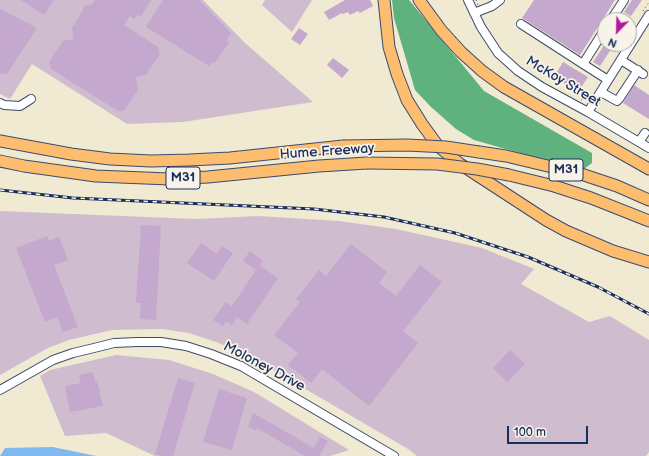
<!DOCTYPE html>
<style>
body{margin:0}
#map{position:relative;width:649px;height:456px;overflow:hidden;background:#f0ead2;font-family:"Balsamiq Sans",sans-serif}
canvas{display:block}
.north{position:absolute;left:597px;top:12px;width:40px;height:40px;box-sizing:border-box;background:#f7f3e8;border:1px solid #9fa5b1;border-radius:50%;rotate:203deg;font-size:11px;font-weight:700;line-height:16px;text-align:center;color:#1b2f5e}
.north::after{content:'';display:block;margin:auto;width:14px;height:18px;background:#b5179e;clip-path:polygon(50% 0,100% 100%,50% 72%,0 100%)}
.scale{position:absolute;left:507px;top:426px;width:81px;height:18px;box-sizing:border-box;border:2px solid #1b2f5e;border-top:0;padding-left:5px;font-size:12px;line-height:14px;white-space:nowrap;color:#1b2f5e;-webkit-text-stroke:3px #f7f3e8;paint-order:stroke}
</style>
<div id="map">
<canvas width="649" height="456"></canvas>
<div class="north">N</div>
<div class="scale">100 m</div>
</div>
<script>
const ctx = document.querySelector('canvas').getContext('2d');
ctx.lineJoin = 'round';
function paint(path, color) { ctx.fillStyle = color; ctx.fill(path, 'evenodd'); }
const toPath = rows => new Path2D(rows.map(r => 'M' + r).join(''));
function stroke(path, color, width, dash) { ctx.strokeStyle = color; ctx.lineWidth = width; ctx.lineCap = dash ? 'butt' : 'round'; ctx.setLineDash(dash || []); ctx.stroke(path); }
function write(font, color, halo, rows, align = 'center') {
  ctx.font = font + ' "Balsamiq Sans",sans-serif'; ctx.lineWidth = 3.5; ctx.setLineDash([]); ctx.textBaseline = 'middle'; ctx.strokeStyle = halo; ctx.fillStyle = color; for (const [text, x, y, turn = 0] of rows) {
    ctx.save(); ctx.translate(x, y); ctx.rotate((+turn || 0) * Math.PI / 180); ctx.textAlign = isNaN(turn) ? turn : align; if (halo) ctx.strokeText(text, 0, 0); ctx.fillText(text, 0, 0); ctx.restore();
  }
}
paint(toPath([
 [0,0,203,0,245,43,313,102,183,122,127,124,32,64,10,99,0,94],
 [265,0,312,0,292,32,262,5],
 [0,211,196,219,258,216,339,221,396,229,482,248,534,269,521,284,589,322,610,316,649,340,649,452,646,456,417,456,408,449,247,355,216,342,189,333,162,329,112,330,69,340,48,348,0,375],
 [116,355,169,360,213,374,254,392,349,450,330,456,155,456,106,433,65,436,40,376,50,370]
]), '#cfbdcf');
paint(toPath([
 [392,0,409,0,484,91,592,153,592,163,584,169,527,155,474,140,456,129,431,107,415,90,394,18]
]), '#5fb27e');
paint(toPath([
 [53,447,96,456,0,456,5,448]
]), '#80b8f0');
paint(toPath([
 [21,0,54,0,44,15],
 [95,0,151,0,141,16,138,15,134,19,130,16,124,25,158,47,160,54,146,75,136,77,138,90,124,111,118,111,51,69,49,62,63,41,74,39,72,28,85,6,92,4],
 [163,0,199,0,231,33,226,41,229,42,215,63,212,62,209,66,146,27],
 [345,0,370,0,373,6,360,13,358,11,350,15,348,12,343,14,342,13,329,20,324,12],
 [534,0,615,0,580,55,522,18],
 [632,0,642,0,631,16,624,12],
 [0,9,37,28,7,74,0,73],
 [299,28,308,34,300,45,291,39],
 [605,44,609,44,613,46,600,66,593,62],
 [333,58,349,70,342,78,327,65],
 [563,62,588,77,578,92,554,77],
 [634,85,649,95,649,119,623,103],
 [141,225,161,226,156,320,140,319,141,303,136,303],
 [47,236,49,241,59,237,68,260,54,265,78,327,63,332,57,317,45,322,16,248],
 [201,243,217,254,222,246,233,253,214,281,187,263],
 [351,244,387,272,379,283,396,296,420,265,442,282,403,331,418,343,369,406,322,369,311,383,288,365,298,353,274,335,300,302,296,299,319,270,326,276],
 [250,251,263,261,260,266,278,278,247,324,237,317,232,325,226,321,223,326,213,320,226,302,232,306,256,270,243,261],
 [510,350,525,364,507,382,493,368],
 [93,372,95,381,97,380,103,406,70,412,65,386,80,383,79,375],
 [178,378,195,383,173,456,164,456,155,454],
 [219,389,247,398,232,450,203,442],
 [253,413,314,448,320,437,328,441,319,456,305,456,257,428,256,431,248,426]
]), '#c4a8cd');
const minor = toPath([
 [468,0,481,27,498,53,518,71,542,87,588,112,649,148],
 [474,13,492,6,500,0],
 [611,20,624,0],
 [521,24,583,64],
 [605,29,583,64,608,80],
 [621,60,643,74],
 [601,92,617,101,619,99,638,70],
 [0,103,4,105,20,106,31,99],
 [588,112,649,15],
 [639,142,645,133],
 [0,390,53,360,73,353,94,348,114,343,137,342,161,342,186,346,211,354,241,366,394,456]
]);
const highway = toPath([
 [384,0,389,47,397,74,407,100,422,124,438,146,460,164,546,220,566,231,613,251,649,262],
 [419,0,441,30,461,52,482,71,504,87,649,169],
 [0,141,71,154,110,159,151,161,189,160,230,158,343,146],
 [479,152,506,156,581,174,617,186,649,200],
 [0,161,24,166,96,176,169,179,208,177,319,166,367,163],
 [509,175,554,186,591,198,649,221]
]);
stroke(minor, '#3b4b6f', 10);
stroke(highway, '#3b4b6f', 13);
stroke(toPath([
 [476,0,478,5],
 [643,11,649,2],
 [581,100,589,96]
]), '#3b4b6f', 1, [1, 3]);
stroke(minor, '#fff', 8);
stroke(highway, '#fcbd6f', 11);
const rail = toPath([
 [0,190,73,198,314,209,384,217,455,233,528,257,598,287,649,314]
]);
stroke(rail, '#1b2f5e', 3);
stroke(rail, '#f7f3e8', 1.5, [4.5]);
const highwayBridge = toPath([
 [343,146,407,145,446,147,479,152],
 [367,163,437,164,477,169,509,175]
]);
stroke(highwayBridge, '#3b4b6f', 13, []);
stroke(highwayBridge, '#fcbd6f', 11);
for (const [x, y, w] of [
 [566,170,34],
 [183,178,34]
]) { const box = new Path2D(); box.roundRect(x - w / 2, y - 11, w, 22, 3); ctx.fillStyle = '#f7f3e8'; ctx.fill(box); stroke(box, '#1b2f5e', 1); }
write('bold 13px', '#1b2f5e', null, [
 ["M31",566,170],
 ["M31",183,178]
]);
write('14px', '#1b2f5e', '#f7f3e8', [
 ["McKoy Street",563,82,31],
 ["Hume Freeway",327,152,-4],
 ["Moloney Drive",264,367,28]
]);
</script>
